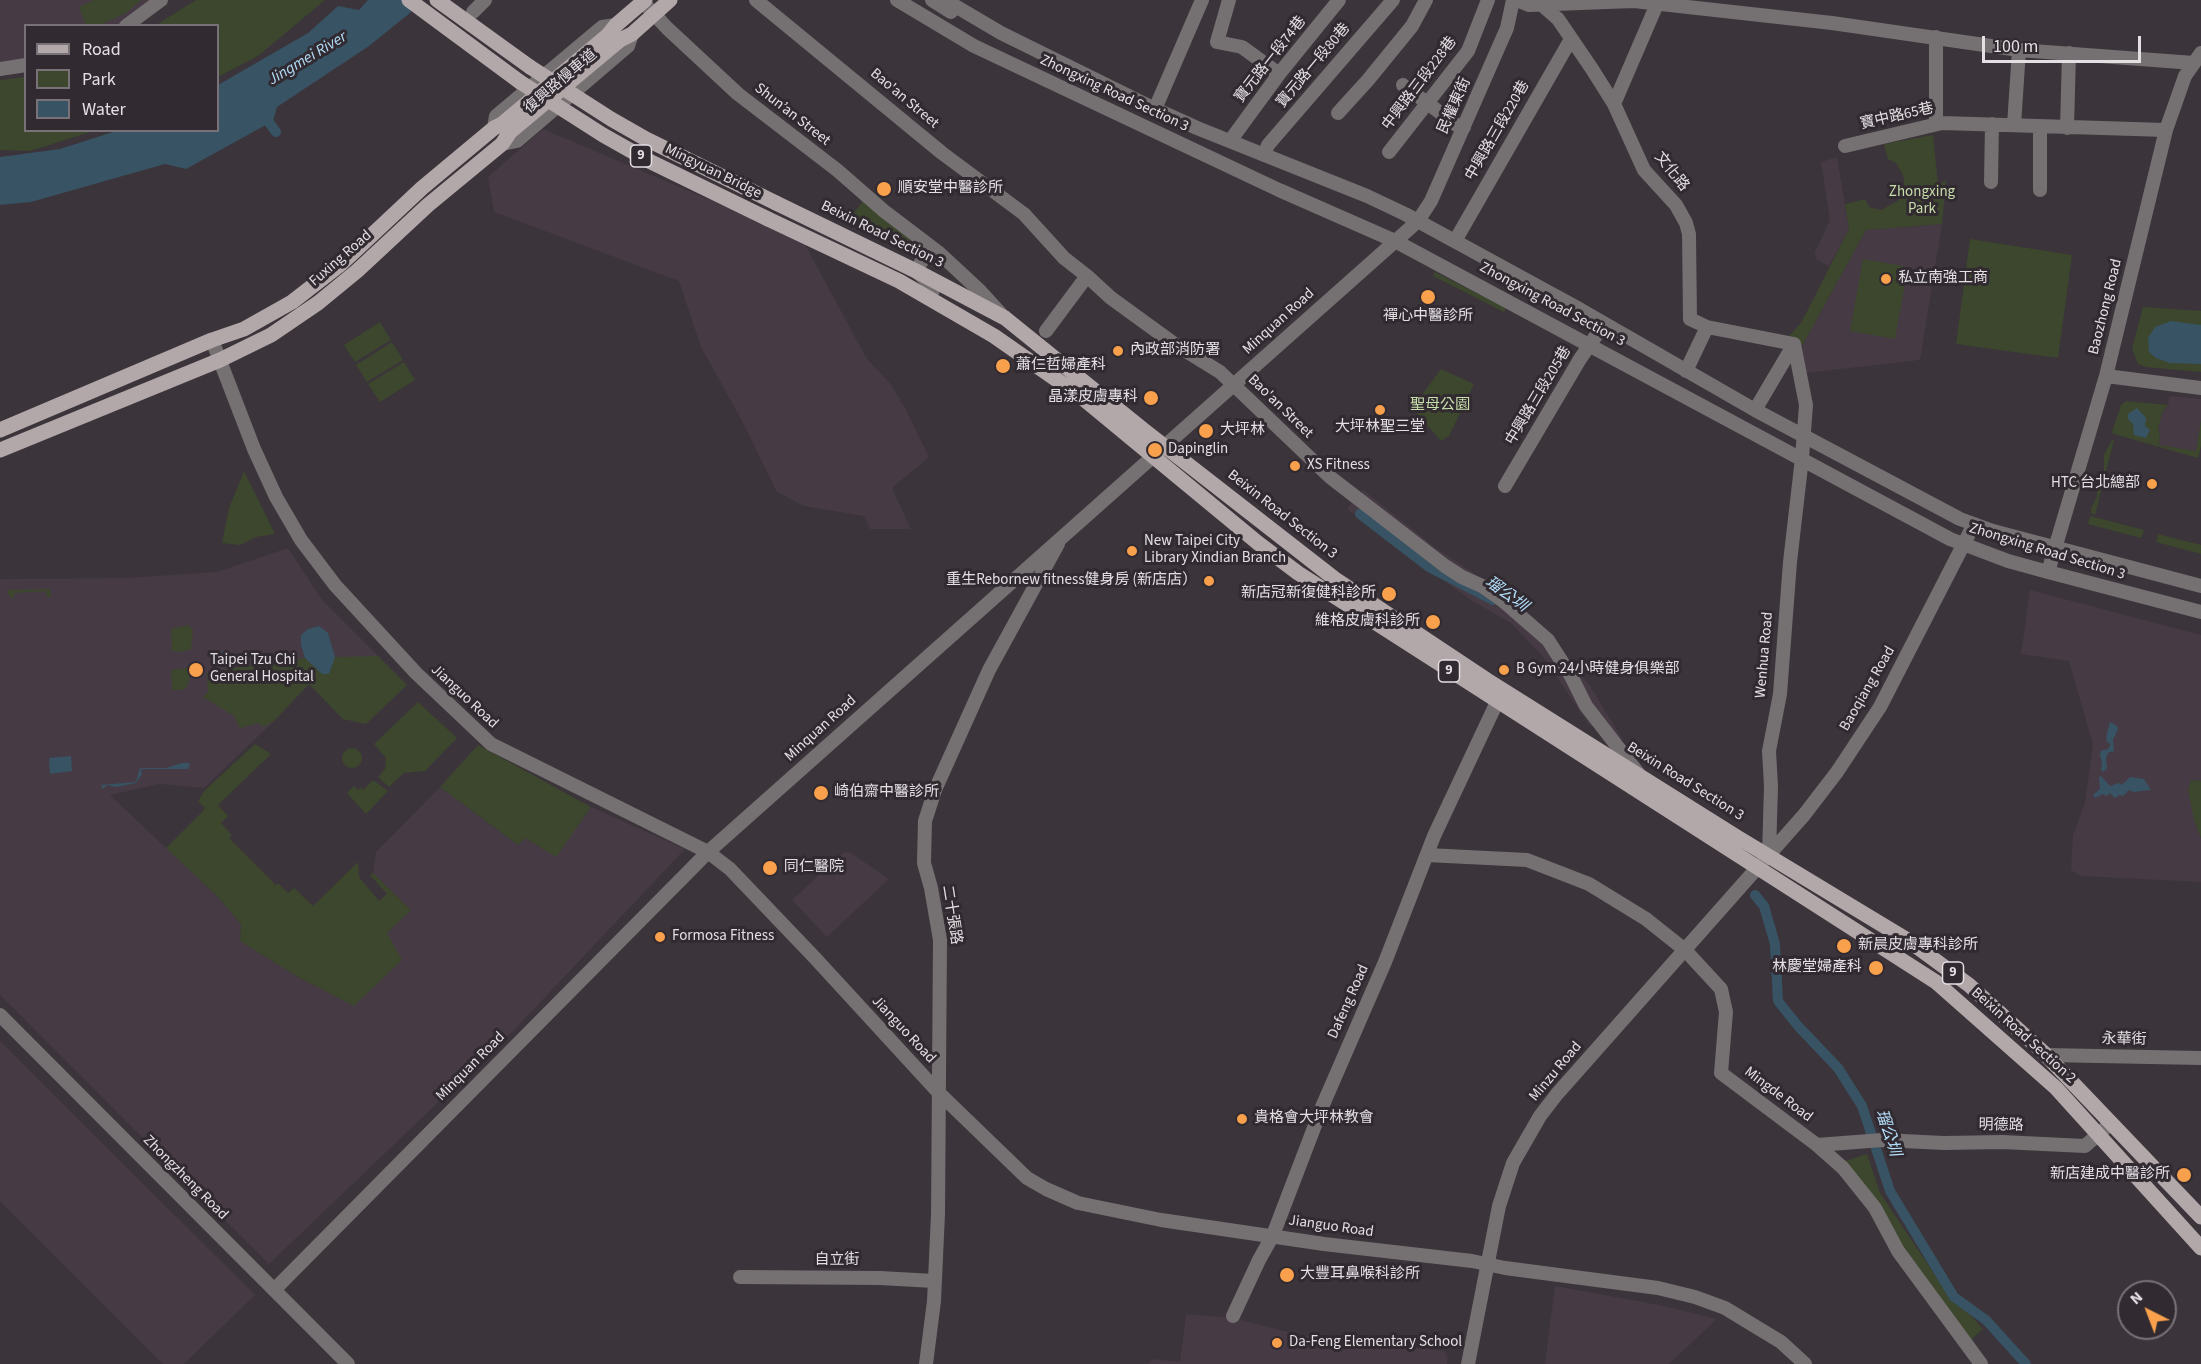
<!DOCTYPE html>
<meta charset="utf-8">
<style>
body{margin:0}
#map{position:relative;width:2201px;height:1364px;overflow:hidden;background:#3b343a;font-family:"Source Sans 3",sans-serif}
canvas{display:block}
.legend{position:absolute;left:24px;top:24px;width:195px;height:108px;box-sizing:border-box;background:#312a30;border:2px solid #787278;margin:0;padding:8px 10px;list-style:none;font-size:18px;color:#e3dfe3}
.legend li{display:flex;align-items:center;gap:12px;height:30px}
.legend b{width:30px;border:2px solid #787278}
.north{position:absolute;left:2117px;top:1280px;width:60px;height:60px;box-sizing:border-box;background:#312a30;border:2px solid #787278;border-radius:50%;rotate:318deg;font-size:16px;font-weight:700;line-height:24px;text-align:center;color:#e3dfe3}
.north::after{content:'';display:block;margin:auto;width:21px;height:27px;background:#f9a04c;clip-path:polygon(50% 0,100% 100%,50% 72%,0 100%)}
.scale{position:absolute;left:1982px;top:36px;width:159px;height:27px;box-sizing:border-box;border:3px solid #e3dfe3;border-top:0;padding-left:8px;font-size:18px;line-height:21px;white-space:nowrap;color:#e3dfe3;-webkit-text-stroke:4px #312a30;paint-order:stroke}
</style>
<div id="map">
<canvas width="2201" height="1364"></canvas>
<ul class="legend">
<li><b style="height:8px;background:#b3a8a9"></b>Road</li>
<li><b style="height:16px;background:#3c472e"></b>Park</li>
<li><b style="height:16px;background:#375364"></b>Water</li>
</ul>
<div class="north">N</div>
<div class="scale">100 m</div>
</div>
<script>
const ctx = document.querySelector('canvas').getContext('2d');
ctx.lineJoin = 'round';
function paint(path, color) { ctx.fillStyle = color; ctx.fill(path, 'evenodd'); }
const toPath = rows => new Path2D(rows.map(r => 'M' + r).join(''));
function stroke(path, color, width, dash) { ctx.strokeStyle = color; ctx.lineWidth = width; ctx.lineCap = dash ? 'butt' : 'round'; ctx.setLineDash(dash || []); ctx.stroke(path); }
function write(font, color, halo, rows, align = 'center') {
  ctx.font = font + ' "Source Sans 3","Noto Sans TC",sans-serif'; ctx.lineWidth = 6; ctx.setLineDash([]); ctx.textBaseline = 'middle'; ctx.strokeStyle = halo; ctx.fillStyle = color; for (const [text, x, y, turn = 0] of rows) {
    ctx.save(); ctx.translate(x, y); ctx.rotate((+turn || 0) * Math.PI / 180); ctx.textAlign = isNaN(turn) ? turn : align; if (halo) ctx.strokeText(text, 0, 0); ctx.fillText(text, 0, 0); ctx.restore();
  }
}
paint(toPath([
 [0,0,159,0,131,18,116,25,26,26,25,58,0,63],
 [543,129,802,239,867,359,889,382,904,406,929,457,892,488,911,529,870,529,864,516,804,506,777,492,742,421,701,347,679,281,494,212,488,177],
 [1837,157,1849,229,1829,266,1815,259,1817,256,1814,254,1830,220,1821,162],
 [1942,224,1920,360,1806,373,1802,346,1866,230],
 [2169,396,2201,399,2201,420,2197,451,2159,446,2160,435,2158,429,2162,413,2168,405],
 [1363,490,1436,548,1513,599,1535,619,1590,686,1623,740,1589,725,1544,658,1511,623,1472,601,1347,509],
 [288,548,322,600,407,685,366,724,343,719,309,684,273,722,204,788,160,784,110,795,217,896,241,924,240,941,298,977,353,1005,387,933,411,910,373,873,376,852,440,787,518,845,525,838,555,856,591,807,685,849,515,1029,269,1264,0,995,0,579,125,578,217,572],
 [2030,590,2201,635,2201,781,2191,780,2194,820,2201,838,2201,882,2080,876,2071,870,2073,835,2085,803,2093,745,2069,661,2021,654],
 [844,852,851,853,889,879,827,937,792,900],
 [0,1041,255,1295,184,1364,163,1364,0,1201],
 [1555,1286,1659,1305,1717,1319,1669,1364,1545,1364],
 [1186,1314,1233,1318,1300,1335,1444,1351,1448,1357,1447,1364,1144,1364,1150,1363,1151,1359,1180,1362]
]), '#463a45');
paint(toPath([
 [94,0,141,0,126,13,100,25,86,25,79,7],
 [196,0,325,0,258,56,218,77,218,26,156,25],
 [25,77,26,130,94,131,30,151,0,150,0,80],
 [1933,135,1938,185,1946,180,1942,224,1866,230,1802,346,1788,337,1801,323,1849,229,1845,204,1865,199,1869,207,1881,210,1898,201,1905,187,1903,175,1896,163,1888,159,1884,144],
 [863,201,912,239,901,249,846,223],
 [1970,239,2072,255,2058,358,1956,344],
 [1863,259,1908,267,1895,339,1850,331],
 [1435,272,1506,308,1504,312,1433,276],
 [2143,307,2201,311,2201,372,2146,367,2138,364,2132,349],
 [380,322,391,340,355,362,344,345],
 [392,342,403,360,367,382,356,365],
 [404,362,415,380,380,402,368,384],
 [1441,369,1474,384,1449,436,1441,441,1412,408],
 [2126,401,2168,405,2162,413,2158,429,2160,435,2159,445,2196,451,2201,420,2201,446,2198,458,2114,434,2112,432,2121,405],
 [2112,440,2114,440,2095,515,2091,513,2091,508,2097,497,2097,482,2104,470,2104,455],
 [244,471,275,534,256,537,240,545,222,543,229,508],
 [2090,516,2144,530,2141,538,2088,524],
 [2158,534,2201,545,2201,554,2156,542],
 [50,589,51,597,47,597,46,591,14,593,14,600,8,594,8,590],
 [188,625,193,630,191,649,182,652,172,651,171,629],
 [378,656,407,685,366,724,343,719,309,684,273,722,263,727,258,723,240,728,234,716,203,697,208,692,207,672,305,658,323,674,329,674,335,657],
 [188,668,190,673,188,685,183,690,172,690,171,670],
 [418,702,457,738,425,771,404,773,389,787,378,777,385,769,386,758,374,744],
 [255,744,271,754,218,805,228,816,221,823,232,835,229,838,276,885,278,883,288,893,294,888,313,906,358,862,359,877,379,901,387,894,370,875,373,873,411,910,387,933,402,960,354,1006,298,977,240,941,241,924,217,896,166,848,203,811,205,808,198,801,205,790],
 [478,745,591,807,556,857,525,838,518,845,440,787],
 '342 758a10 10 0 1 1 20 0a10 10 0 1 1-20 0Z',
 [373,780,388,791,366,814,347,793,354,786,358,790,361,787,363,790],
 [2191,780,2201,781,2201,838,2194,820,2188,790],
 [1867,1154,1880,1193,1896,1217,1939,1281,1983,1329,1970,1341,1924,1280,1845,1161]
]), '#3c472e');
paint(toPath([
 [368,0,417,0,410,13,369,46,277,107,273,121,186,169,165,164,31,202,0,205,0,157,60,149,116,131,218,130,218,85,308,33,338,6,359,10],
 [2171,321,2201,325,2201,364,2170,363,2156,358,2149,352,2148,338,2155,327],
 [2137,408,2146,418,2145,426,2150,430,2146,438,2134,435,2133,424,2128,419,2128,414],
 [319,626,328,633,335,657,329,674,322,674,305,658,301,645,301,635,308,629],
 [224,651,229,656,262,654,262,656,229,659,227,662,221,663,217,657,218,653],
 [2110,722,2117,726,2118,729,2113,740,2114,751,2108,753,2106,759,2107,768,2103,772,2101,770,2102,762,2100,755,2101,751,2108,749,2111,744,2107,742,2106,737],
 [71,756,72,771,50,774,49,758],
 [182,763,190,763,188,769,141,769,142,774,136,783,116,787,107,785,103,789,101,785,136,782,140,768,166,768],
 [2101,776,2110,786,2119,783,2122,785,2130,777,2144,779,2151,790,2133,792,2129,790,2123,796,2119,795,2115,798,2110,793,2107,796,2103,794,2095,798,2093,795,2100,789,2099,777]
]), '#375364');
stroke(toPath([
 [262,113,276,132],
 [1360,514,1429,567,1493,600],
 [1755,895,1764,906,1775,944,1778,1001,1798,1026,1838,1068,1862,1106,1890,1191,1954,1297,1986,1320,2026,1364]
]), '#375364', 10);
stroke(toPath([
 [641,0,667,28,738,94,837,170,884,211,938,252,980,291,1001,314],
 [756,0,942,153,1024,214,1064,258,1087,276,1111,298,1173,343,1220,372,1330,477,1445,566,1462,577,1482,586,1502,600,1548,640,1571,676,1586,706,1638,773],
 [897,0,974,46,1279,190,1395,241,1950,539,2008,561,2048,572,2201,612],
 [932,0,951,12],
 [945,0,1001,33,1155,109,1197,128,1367,196,1405,214,1581,310,1755,410,1960,519,1993,531,2201,586],
 [1229,0,1217,42,1242,47,1279,74],
 [1517,0,1529,5,1634,1,1832,23,2019,50,2194,63],
 [1542,5,1558,19,1592,69,1614,104,1644,170,1676,205,1686,223,1689,234,1690,319,1707,327,1686,371],
 [473,12,485,0],
 [126,26,161,0],
 [1936,37,1936,124],
 [0,69,26,65],
 [1403,85,1458,126,1464,127],
 [1614,104,1657,4],
 [1155,109,1202,0],
 [1338,113,1368,80,1412,26,1426,0],
 [2014,125,2019,50],
 [2040,126,2040,190],
 [494,128,496,116,602,27,616,25],
 [2067,128,2069,53],
 [1230,141,1279,74,1339,0],
 [502,144,517,141,628,46,632,34],
 [1845,146,1942,123,2166,130],
 [1389,152,1468,51,1488,0],
 [1264,155,1268,145,1393,0],
 [1991,182,1992,124],
 [1455,241,1571,39],
 [930,297,934,288,916,271,930,247],
 [1707,327,1794,344],
 [1046,331,1087,276],
 [212,340,254,449,276,497,301,540,335,585,416,673,491,744,708,852,730,869,815,958,939,1093,1027,1178,1046,1189,1078,1203,1161,1220,1324,1244,1472,1261,1505,1268,1658,1288,1695,1297,1725,1308,1781,1342,1805,1364],
 [2106,376,2201,388],
 [1755,410,1794,344,1806,405,1802,458,1790,562,1780,694,1769,751,1771,786,1769,855],
 [1505,486,1580,359,1604,324],
 [2048,572,2106,376,2166,130,2185,76,2201,53],
 [1427,855,1527,860,1589,884,1646,919,1685,950,1721,989,1726,1012,1721,1073,1817,1145,1843,1168,1875,1208,1898,1251,1981,1364],
 [0,1015,348,1364],
 [2046,1055,2201,1058],
 [1817,1145,1882,1140,1944,1143,2002,1142,2085,1146,2111,1123],
 [740,1277,880,1278,934,1281],
 [274,1290,708,852,1418,221,1431,201,1507,28,1513,0],
 [1233,1316,1259,1260,1273,1235,1322,1107,1385,962,1434,836,1497,702],
 [926,1364,934,1301,938,1214,940,940,931,888,924,863,925,821,935,790,989,670,1058,544],
 [1468,1364,1499,1206,1513,1163,1540,1116,1557,1094,1804,815,1837,772,1880,707,1974,524]
]), '#757071', 14);
stroke(toPath([
 [409,0,520,82],
 [437,0,530,67],
 [776,203,916,271,1005,318,1145,431,1335,579,1487,680,1737,837,1909,941,1969,985,2043,1052,2201,1217],
 [768,219,899,281,994,336,1080,396,1258,543,1298,573,1936,982,2056,1088,2201,1248],
 [0,430,212,340,244,329,292,302,341,264,422,188,494,128,502,124,608,35,616,25,645,0],
 [0,450,220,360,271,335,318,303,357,271,428,205,502,144,510,132,620,40,632,34,670,0]
]), '#b3a8a9', 15);
stroke(toPath([
 [530,67,611,119,646,139,776,203],
 [520,82,603,135,649,161,768,219]
]), '#b3a8a9', 15);
for (const [x, y, r, color] of [
 [884,189,8,"#f9a04c"],
 [1886,279,6,"#f9a04c"],
 [1428,297,8,"#f9a04c"],
 [1118,351,6,"#f9a04c"],
 [1003,366,8,"#f9a04c"],
 [1151,398,8,"#f9a04c"],
 [1380,410,6,"#f9a04c"],
 [1206,431,8,"#f9a04c"],
 [1155,450,8,"#f9a04c"],
 [1295,466,6,"#f9a04c"],
 [2152,484,6,"#f9a04c"],
 [1132,551,6,"#f9a04c"],
 [1209,581,6,"#f9a04c"],
 [1389,594,8,"#f9a04c"],
 [1433,622,8,"#f9a04c"],
 [196,670,8,"#f9a04c"],
 [1504,670,6,"#f9a04c"],
 [821,793,8,"#f9a04c"],
 [770,868,8,"#f9a04c"],
 [660,937,6,"#f9a04c"],
 [1844,946,8,"#f9a04c"],
 [1876,968,8,"#f9a04c"],
 [1242,1119,6,"#f9a04c"],
 [2184,1175,8,"#f9a04c"],
 [1287,1275,8,"#f9a04c"],
 [1277,1343,6,"#f9a04c"]
]) { const dot = new Path2D(); dot.arc(x, y, r, 0, 2 * Math.PI); ctx.fillStyle = color; ctx.fill(dot); stroke(dot, '#312a30', 2); }
for (const [x, y, w] of [
 [641,156,21],
 [1449,671,21],
 [1953,973,21]
]) { const box = new Path2D(); box.roundRect(x - w / 2, y - 11, w, 22, 4.5); ctx.fillStyle = '#312a30'; ctx.fill(box); stroke(box, '#e3dfe3', 1.5); }
write('bold 14px', '#e3dfe3', null, [
 ["9",641,156],
 ["9",1449,671],
 ["9",1953,973]
]);
write('15px', '#e3dfe3', '#312a30', [
 ["寶元路一段74巷",1271,60,-52],
 ["寶元路一段80巷",1314,66,-50],
 ["復興路慢車道",561,82,-40],
 ["中興路三段228巷",1420,84,-53],
 ["Zhongxing Road Section 3",1114,94,25],
 ["Bao'an Street",904,99,40],
 ["民權東街",1455,106,-66],
 ["Shun’an Street",792,115,38],
 ["寶中路65巷",1897,117,-13],
 ["中興路三段220巷",1498,131,-60],
 ["Mingyuan Bridge",713,172,26],
 ["文化路",1671,172,51],
 ["Beixin Road Section 3",882,235,26],
 ["Fuxing Road",341,259,-41],
 ["Zhongxing Road Section 3",1552,305,28],
 ["Baozhong Road",2106,307,-76],
 ["Minquan Road",1279,322,-42],
 ["中興路三段205巷",1539,396,-59],
 ["Bao'an Street",1280,407,44],
 ["Beixin Road Section 3",1282,515,38],
 ["Zhongxing Road Section 3",2047,552,17],
 ["Wenhua Road",1765,655,-85],
 ["Baoqiang Road",1868,689,-60],
 ["Jianguo Road",464,697,43],
 ["Minquan Road",821,729,-42],
 ["Beixin Road Section 3",1685,782,32],
 ["二十張路",951,915,81],
 ["Dafeng Road",1349,1002,-66],
 ["Jianguo Road",903,1030,47],
 ["Beixin Road Section 2",2023,1036,42],
 ["永華街",2124,1040,1],
 ["Minquan Road",471,1067,-45],
 ["Minzu Road",1556,1072,-50],
 ["Mingde Road",1778,1095,37],
 ["明德路",2001,1126,1],
 ["Zhongzheng Road",185,1178,45],
 ["Jianguo Road",1331,1227,8],
 ["自立街",837,1261]
]);
write('15px', '#e3dfe3', '#312a30', [
 ["順安堂中醫診所",898,189],
 ["私立南強工商",1898,279],
 ["禪心中醫診所",1428,317,"center"],
 ["內政部消防署",1130,351],
 ["蕭仁哲婦產科",1016,366],
 ["晶漾皮膚專科",1138,398,"right"],
 ["大坪林聖三堂",1380,428,"center"],
 ["大坪林",1220,431],
 ["Dapinglin",1168,450],
 ["XS Fitness",1307,466],
 ["HTC 台北總部",2140,484,"right"],
 ["New Taipei City",1144,542],
 ["Library Xindian Branch",1144,559],
 ["重生Rebornew fitness健身房 (新店店）",1197,581,"right"],
 ["新店冠新復健科診所",1376,594,"right"],
 ["維格皮膚科診所",1420,622,"right"],
 ["Taipei Tzu Chi",210,661],
 ["General Hospital",210,678],
 ["B Gym 24小時健身俱樂部",1516,670],
 ["崎伯齋中醫診所",834,793],
 ["同仁醫院",784,868],
 ["Formosa Fitness",672,937],
 ["新晨皮膚專科診所",1858,946],
 ["林慶堂婦產科",1862,968,"right"],
 ["貴格會大坪林教會",1254,1119],
 ["新店建成中醫診所",2170,1175,"right"],
 ["大豐耳鼻喉科診所",1300,1275],
 ["Da-Feng Elementary School",1289,1343]
], 'left');
write('15px', '#c7deaa', '#312a30', [
 ["Zhongxing",1922,193],
 ["Park",1922,210],
 ["聖母公園",1440,406]
]);
write('italic 16px', '#b2ddf9', '#312a30', [
 ["Jingmei River",308,59,-31],
 ["瑠公圳",1506,595,36],
 ["瑠公圳",1887,1133,72]
]);
</script>
